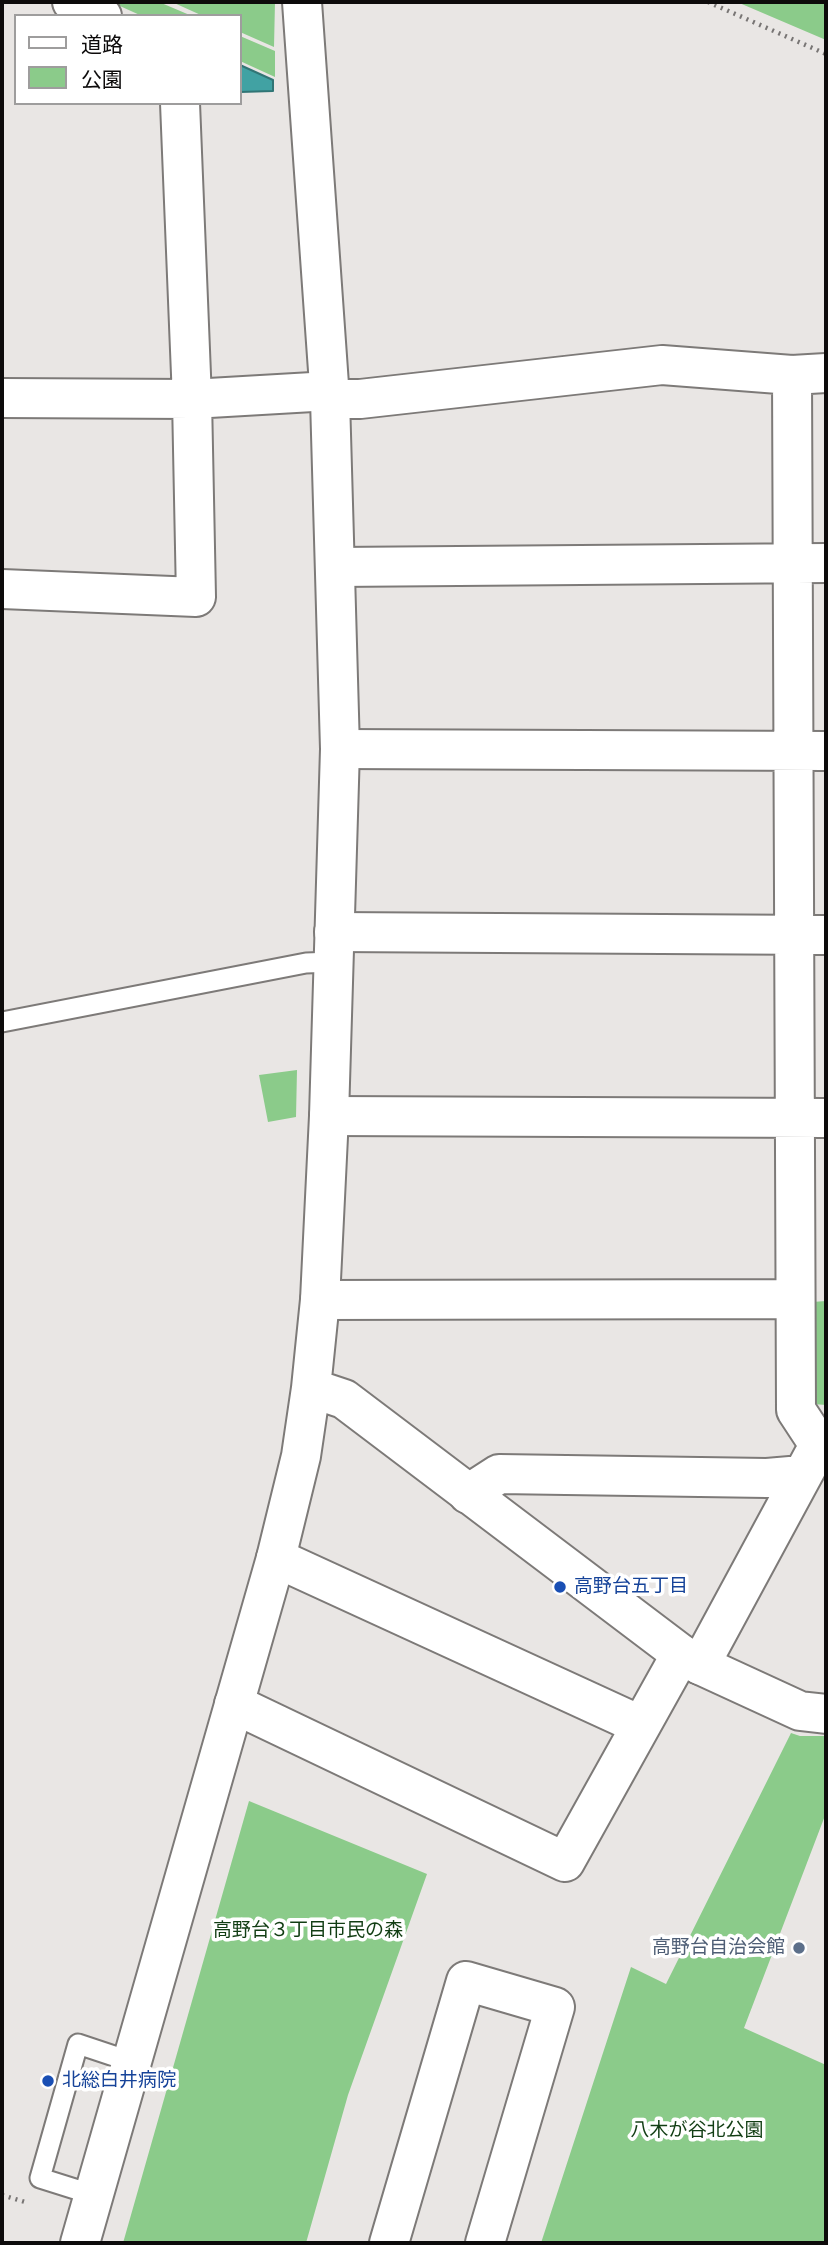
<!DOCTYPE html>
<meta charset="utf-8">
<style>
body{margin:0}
#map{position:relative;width:828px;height:2245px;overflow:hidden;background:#e9e6e4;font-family:"Roboto Condensed","Noto Sans JP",sans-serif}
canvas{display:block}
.frame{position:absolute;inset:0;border:4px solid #0d0b0b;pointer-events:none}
.legend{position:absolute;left:14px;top:14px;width:228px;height:91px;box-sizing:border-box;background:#fff;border:2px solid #9e9d9d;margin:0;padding:9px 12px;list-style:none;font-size:21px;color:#0d0b0b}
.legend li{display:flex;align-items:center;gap:14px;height:35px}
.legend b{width:35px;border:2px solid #9e9d9d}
</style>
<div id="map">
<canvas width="828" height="2245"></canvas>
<div class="frame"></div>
<ul class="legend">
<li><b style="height:9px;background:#fff"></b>道路</li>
<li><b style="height:19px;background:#8bcb8a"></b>公園</li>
</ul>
</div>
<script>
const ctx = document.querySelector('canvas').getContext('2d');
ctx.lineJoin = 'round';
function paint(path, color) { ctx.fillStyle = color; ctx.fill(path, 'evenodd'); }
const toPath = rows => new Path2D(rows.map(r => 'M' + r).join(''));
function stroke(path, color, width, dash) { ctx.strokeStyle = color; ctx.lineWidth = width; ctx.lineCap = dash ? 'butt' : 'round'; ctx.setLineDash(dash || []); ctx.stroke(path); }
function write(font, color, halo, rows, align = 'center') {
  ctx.font = font + ' "Roboto Condensed","Noto Sans JP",sans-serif'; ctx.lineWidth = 7; ctx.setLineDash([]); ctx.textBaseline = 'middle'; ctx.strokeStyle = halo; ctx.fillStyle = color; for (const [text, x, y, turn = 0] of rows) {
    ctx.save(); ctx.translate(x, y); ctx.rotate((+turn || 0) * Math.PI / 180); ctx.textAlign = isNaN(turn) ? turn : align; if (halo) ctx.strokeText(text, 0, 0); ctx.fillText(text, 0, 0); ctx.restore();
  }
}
paint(toPath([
 [111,2,159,2,192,16,142,16],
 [172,2,275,2,274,47,240,32,240,16,203,16],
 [737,2,826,2,826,40],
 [240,36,275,51,275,77,240,61],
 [297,1070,296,1117,268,1122,259,1075],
 [826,1301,826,1405,813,1404,812,1302],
 [791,1733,800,1736,826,1736,826,1813,744,2028,826,2065,826,2243,541,2243,631,1967,666,1984],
 [249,1801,427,1874,348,2095,306,2243,123,2243]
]), '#8bcb8a');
const water = toPath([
 [240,65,273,80,273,91,240,92,240,65]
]);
paint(water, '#41a2a3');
stroke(water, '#317575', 2);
const lane = toPath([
 [2,1022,306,963,333,962],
 [94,2195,40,2178,78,2044,132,2062]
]);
const street = toPath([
 [72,2,102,16],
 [792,375,796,1410,819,1445],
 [2,398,192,399,330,391],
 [330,399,360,399,662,365,792,375,826,373],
 [336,567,826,563],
 [2,589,196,597,192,399,180,103],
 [340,749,826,751],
 [334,932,826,935],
 [329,1116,826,1118],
 [320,1300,795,1299],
 [468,1494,499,1474,767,1478,802,1475],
 [276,1558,640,1725],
 [700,1665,813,1456],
 [234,1704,565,1862,681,1654],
 [389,2243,466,1981,555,2007,485,2243]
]);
const secondary = toPath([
 [311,1388,344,1399,681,1654,700,1665,800,1711,826,1714],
 [80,2243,276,1558,301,1456,311,1388,320,1300,329,1116,340,749,330,399,302,2]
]);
stroke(lane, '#7d7a78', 23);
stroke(street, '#7d7a78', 42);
stroke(secondary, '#7d7a78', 42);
stroke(toPath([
 [708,2,826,54],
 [2,2195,25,2202]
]), '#787574', 4.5, [2, 5]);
stroke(lane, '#fff', 19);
stroke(street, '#fff', 38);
stroke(secondary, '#fff', 38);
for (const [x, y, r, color] of [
 [560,1587,7,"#1a4fb4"],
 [799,1948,7,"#5c6f8a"],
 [48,2081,7,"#1a4fb4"]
]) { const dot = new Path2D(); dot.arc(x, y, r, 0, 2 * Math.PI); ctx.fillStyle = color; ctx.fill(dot); stroke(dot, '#fff', 2.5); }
write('19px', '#164399', '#fff', [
 ["高野台五丁目",574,1587],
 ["北総白井病院",62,2081]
], 'left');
write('19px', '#113d13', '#fff', [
 ["高野台３丁目市民の森",308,1931],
 ["八木が谷北公園",697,2131]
]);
write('19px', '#4e5e75', '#fff', [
 ["高野台自治会館",785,1948]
], 'right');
</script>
